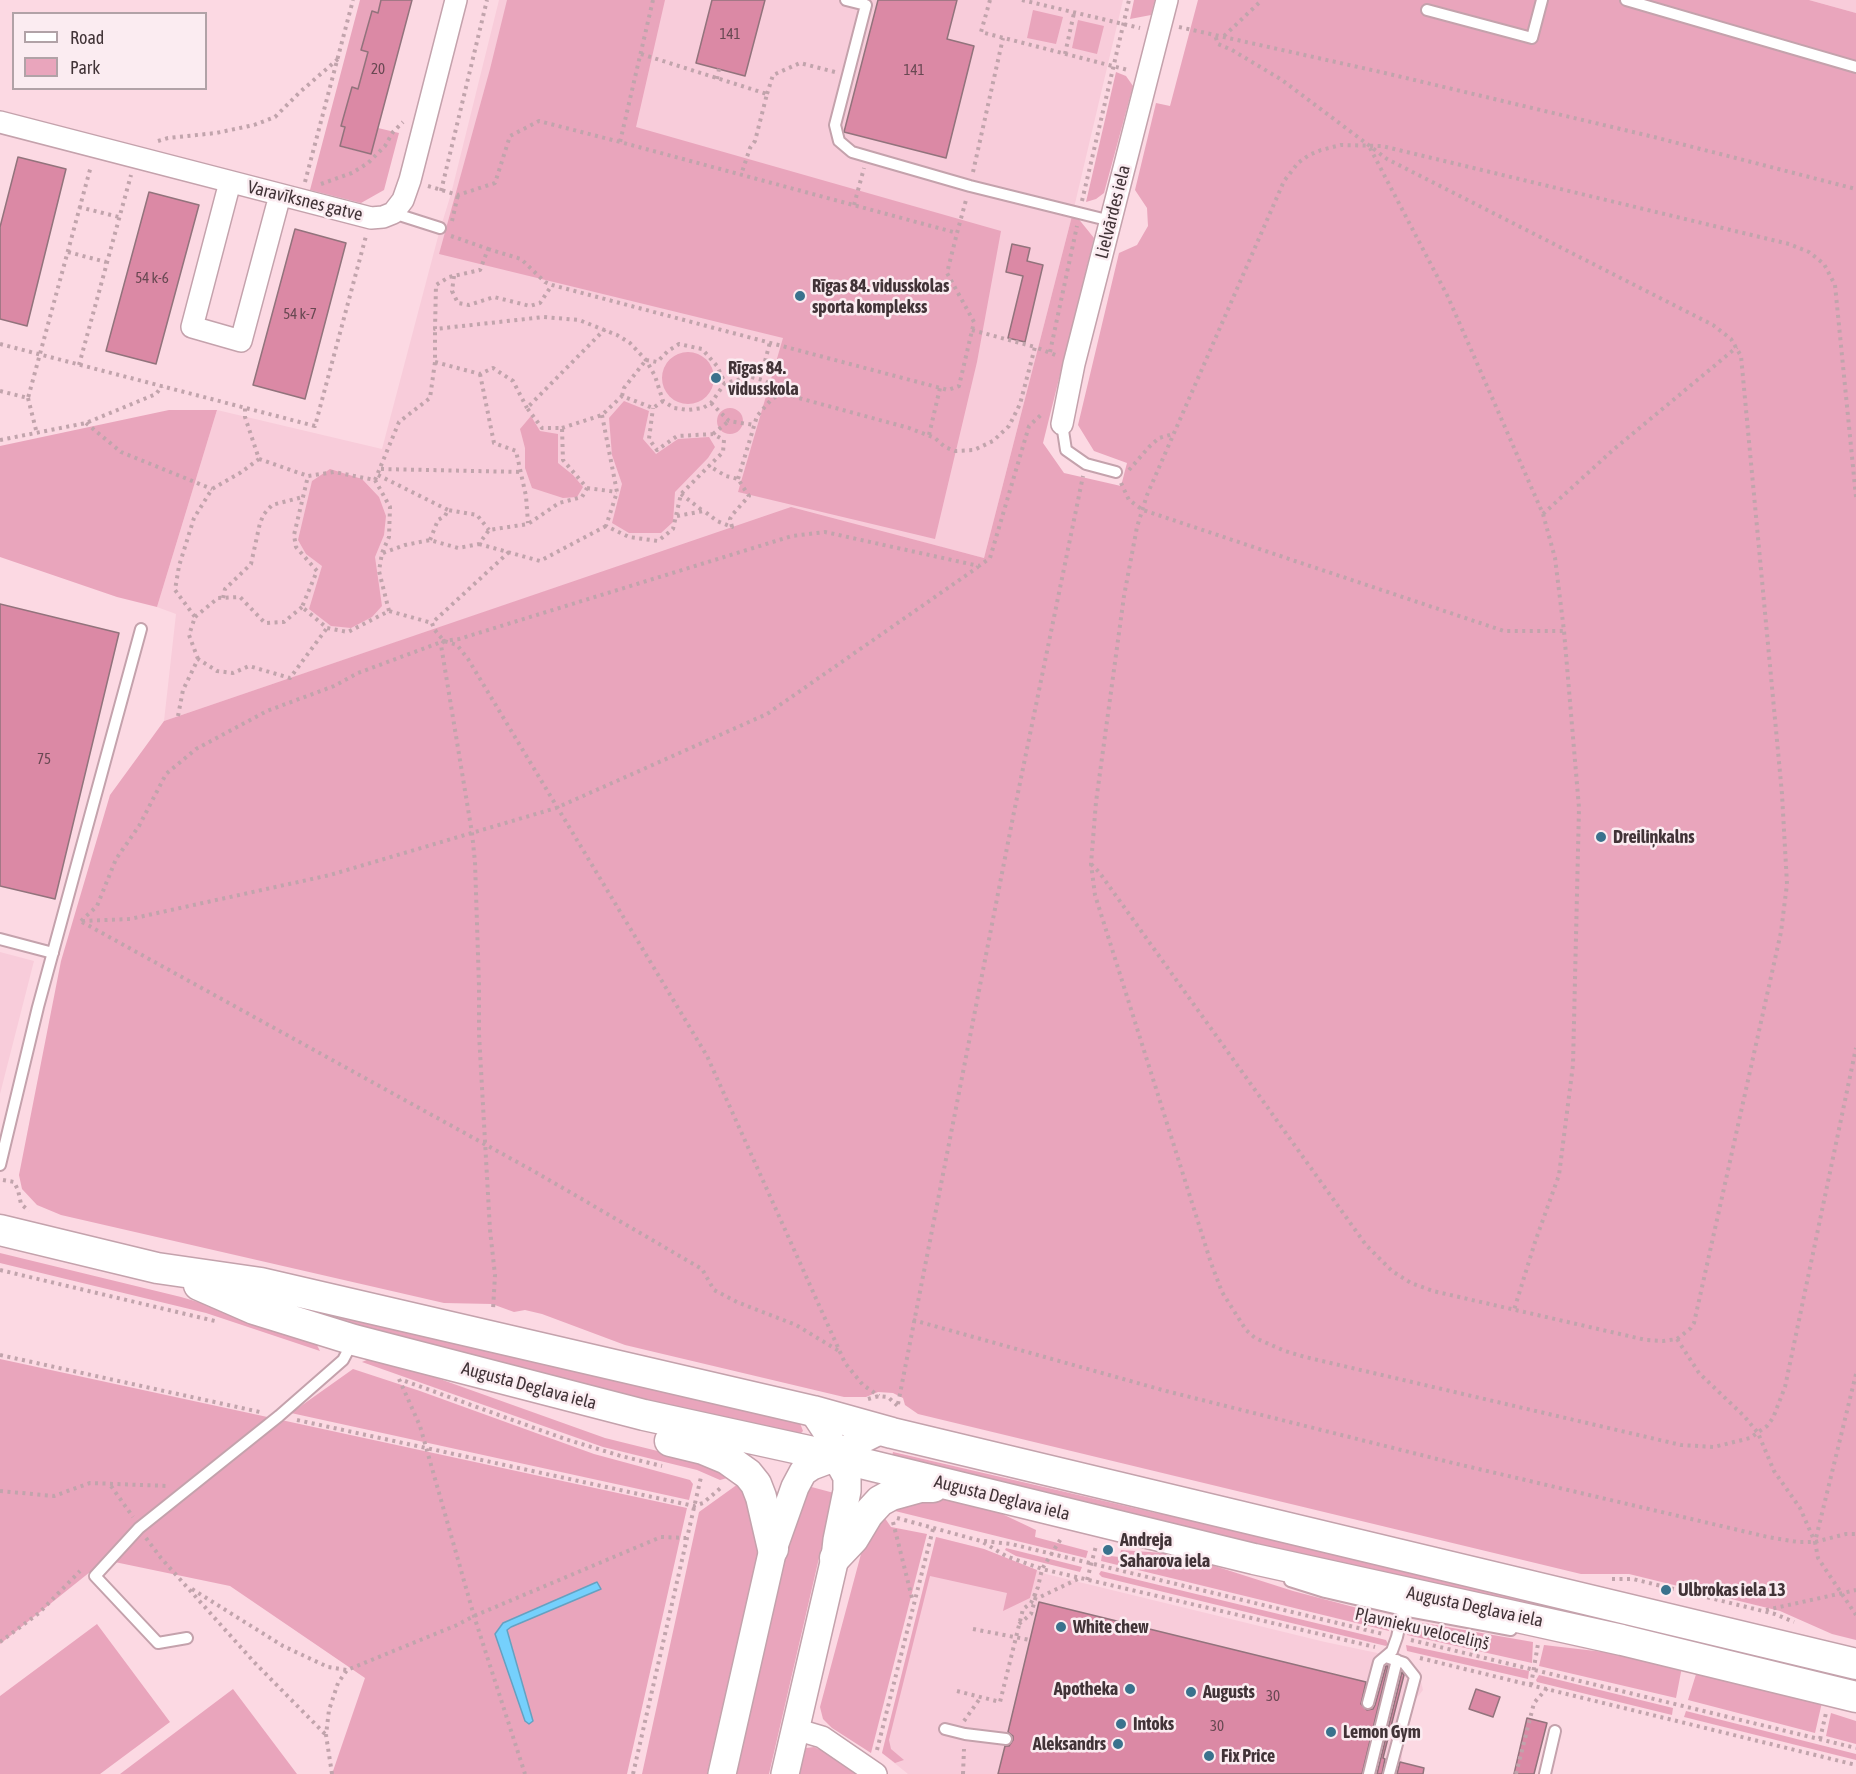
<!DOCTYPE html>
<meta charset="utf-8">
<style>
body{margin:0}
#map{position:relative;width:1856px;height:1774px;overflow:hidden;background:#fcd9e3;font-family:"Asap Condensed",sans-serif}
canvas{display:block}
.legend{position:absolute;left:12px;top:12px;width:195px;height:78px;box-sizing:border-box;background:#fbecf1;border:2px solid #b1a2a7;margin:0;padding:8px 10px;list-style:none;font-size:18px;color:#413337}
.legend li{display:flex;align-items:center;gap:12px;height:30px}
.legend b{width:30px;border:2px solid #b1a2a7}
</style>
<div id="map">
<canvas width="1856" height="1774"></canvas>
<ul class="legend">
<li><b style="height:8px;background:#fff"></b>Road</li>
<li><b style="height:16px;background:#e9a5bc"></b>Park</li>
</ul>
</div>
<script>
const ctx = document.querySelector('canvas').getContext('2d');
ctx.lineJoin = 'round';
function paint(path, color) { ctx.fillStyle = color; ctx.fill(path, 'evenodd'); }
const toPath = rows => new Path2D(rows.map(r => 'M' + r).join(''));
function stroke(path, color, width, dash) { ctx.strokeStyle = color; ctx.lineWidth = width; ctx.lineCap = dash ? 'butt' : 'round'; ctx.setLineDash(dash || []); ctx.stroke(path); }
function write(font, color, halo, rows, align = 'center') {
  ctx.font = font + ' "Asap Condensed",sans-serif'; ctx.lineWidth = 5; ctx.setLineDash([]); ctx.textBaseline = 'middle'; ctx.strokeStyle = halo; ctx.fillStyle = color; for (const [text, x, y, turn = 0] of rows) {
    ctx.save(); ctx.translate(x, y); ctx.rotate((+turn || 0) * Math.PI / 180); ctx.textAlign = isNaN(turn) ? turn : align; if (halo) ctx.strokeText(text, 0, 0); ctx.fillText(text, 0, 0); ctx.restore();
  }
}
paint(toPath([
 [499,0,1123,0,1073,212,984,558,791,508,164,721,176,614,157,607,217,410,382,449,439,233,451,194],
 [1809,0,1856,0,1856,13],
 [0,952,34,961,0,1094],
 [936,1537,984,1549,1046,1574,1325,1642,1406,1659,1418,1670,1423,1690,1412,1704,1401,1743,1403,1774,908,1774,882,1753]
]), '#f8ccda');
paint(toPath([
 [360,0,381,0,378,13,372,12,361,50,368,52,358,89,352,88,341,126,347,127,342,147,370,154,378,128,399,133,384,190,361,203,310,190],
 [507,0,665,0,636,127,1001,231,977,362,935,539,738,492,783,338,439,254,490,69],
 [1134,0,1155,0,1151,15,1130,19],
 [1198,0,1809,0,1856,13,1856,1640,1832,1634,1780,1611,1629,1574,1581,1574,918,1414,905,1405,903,1398,893,1393,878,1392,866,1397,844,1397,625,1345,542,1314,525,1310,514,1312,492,1304,444,1303,61,1215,37,1205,22,1189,19,1175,61,961,110,795,164,721,791,507,984,558,1073,212,1094,238,1043,443,1064,473,1121,486,1127,463,1094,451,1078,425,1119,253,1137,245,1148,226,1147,208,1135,190,1156,103,1170,106],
 [1033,10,1063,17,1056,44,1027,38],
 [1078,20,1104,26,1097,54,1072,48],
 [1116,72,1126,76,1133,86,1104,193,1096,199,1086,202],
 '662 378a26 26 0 1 1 52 0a26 26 0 1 1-52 0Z',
 [624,401,649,411,643,439,656,454,678,439,709,437,715,447,708,458,675,492,673,522,661,533,629,533,612,523,622,484,612,455,609,418],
 '717 421a13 13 0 1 1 26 0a13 13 0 1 1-26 0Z',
 [169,410,217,410,157,607,117,597,0,557,0,446],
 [531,416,540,431,558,434,558,463,573,475,583,487,577,497,563,498,532,488,525,468,525,448,520,429],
 [330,469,362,479,379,497,386,516,384,535,375,557,382,606,372,617,351,628,331,626,309,609,322,566,306,554,298,540,312,481],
 [0,1253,181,1297,277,1325,314,1339,320,1351,206,1313,0,1263],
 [297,1302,800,1423,803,1431,799,1435,794,1437,445,1353,305,1310],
 [371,1358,384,1359,605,1438,694,1460,731,1477,720,1480,697,1470,603,1447,362,1362],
 [0,1359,687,1508,627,1774,332,1774,365,1678,230,1586,105,1560,0,1644],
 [353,1369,420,1391,594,1454,690,1480,693,1484,689,1500,291,1413],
 [893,1452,1156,1513,1241,1526,1827,1669,1825,1677,891,1460],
 [738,1484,748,1498,754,1517,758,1551,707,1774,642,1774,699,1512],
 [804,1485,834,1493,769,1774,735,1774,795,1508],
 [931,1496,960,1500,998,1512,1036,1530,1035,1537,1088,1551,1086,1558,895,1511,888,1504],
 [880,1511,891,1527,927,1534,871,1753,832,1728,823,1719,820,1707,861,1554,871,1529],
 [936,1537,984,1549,1037,1570,1030,1598,1003,1611,1007,1593,930,1576,889,1740,891,1749,904,1760,895,1763,882,1753],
 [1006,1548,1082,1567,1080,1572,1016,1556,1005,1550],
 [1121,1550,1177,1554,1293,1591,1384,1615,1388,1623,1389,1631,1101,1561,1102,1555,1119,1557],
 [1101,1571,1386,1640,1388,1644,1386,1646,1102,1577,1099,1574],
 [1424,1623,1533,1642,1532,1663,1407,1635,1413,1626],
 [97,1624,170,1722,100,1774,0,1774,0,1696],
 [1406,1645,1529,1671,1528,1679,1407,1651],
 [1544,1645,1638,1656,1682,1667,1676,1698,1539,1666],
 [1697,1671,1823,1698,1815,1733,1688,1700],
 [1539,1675,1673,1708,1672,1715,1537,1682,1536,1680],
 [233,1689,297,1774,120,1774],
 [1686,1711,1856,1754,1856,1760,1684,1717],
 [1831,1713,1856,1721,1856,1744,1826,1736],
 [814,1747,836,1757,861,1774,797,1774,801,1754,806,1748]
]), '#e9a5bc');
const water = toPath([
 [597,1582,601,1589,511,1627,507,1630,533,1721,529,1724,525,1721,495,1634,503,1623,597,1582]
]);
paint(water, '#75d0fc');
stroke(water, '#65a1c1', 1.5);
const building = toPath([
 [381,0,412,0,371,154,340,146,345,127,341,126,352,87,358,89,368,52,361,50,372,11,378,13,381,0],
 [712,0,765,0,745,76,696,63,712,0],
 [878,0,957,0,947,39,974,46,946,158,844,132,878,0],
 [18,157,66,169,27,326,0,319,0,227,18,157],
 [149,192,199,205,156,364,106,351,149,192],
 [295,229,346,243,305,399,253,385,295,229],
 [1012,244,1030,248,1027,261,1043,265,1025,342,1008,338,1023,276,1006,272,1012,244],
 [0,604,119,633,55,899,0,886,0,604],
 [1039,1602,1366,1682,1361,1704,1367,1710,1373,1709,1375,1705,1386,1666,1388,1666,1362,1774,998,1774,1005,1746,1009,1746,1013,1740,1013,1736,1008,1732,1039,1602],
 [1402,1672,1404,1675,1383,1758,1385,1759,1382,1774,1377,1774,1402,1672],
 [1476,1689,1500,1697,1493,1717,1469,1709,1476,1689],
 [1527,1718,1547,1723,1534,1774,1514,1774,1527,1718],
 [1400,1762,1424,1768,1423,1774,1397,1774,1400,1762]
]);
paint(building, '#db89a5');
stroke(building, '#92737c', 1.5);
const service = toPath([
 [846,0,866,5,835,125,839,141,852,152,970,186,1111,221],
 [1626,0,1856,67],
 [1427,10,1532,38,1542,0],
 [393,213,440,228],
 [1062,424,1066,450,1086,464,1116,472],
 [0,939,53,953],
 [0,1165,38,1007,141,629],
 [1290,1581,1325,1592,1403,1610,1511,1630],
 [187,1638,158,1643,95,1576,139,1528,279,1416,343,1360,352,1343],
 [1386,1657,1404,1663,1415,1677,1389,1774],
 [1368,1703,1379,1662,1392,1651,1397,1637,1403,1610],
 [945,1729,965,1734,1006,1739],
 [1369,1774,1397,1660],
 [1545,1774,1555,1731]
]);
const minor = toPath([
 [0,122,371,218,383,217,393,213,403,200,410,180,456,0],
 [230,182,192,327,241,341,280,195],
 [1062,424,1074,364,1167,0],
 [795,1729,822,1737,876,1774]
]);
const tertiary = toPath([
 [722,1774,773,1549,795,1487,803,1472,812,1466,836,1457,861,1440,881,1430],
 [785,1774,835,1558,837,1540,847,1491,847,1477,836,1457,827,1432,813,1411]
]);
const secondary = toPath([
 [0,1230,157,1268,261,1283,813,1411,892,1433,1856,1664],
 [199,1285,254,1309,354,1340,644,1415,836,1457,1254,1559,1622,1640,1856,1697],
 [670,1441,703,1449,727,1459,748,1474,756,1484,761,1497,773,1549],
 [835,1558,853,1539,868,1514,880,1501,891,1495,920,1487,933,1487]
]);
stroke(service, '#c4a2ac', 14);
stroke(minor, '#c4a2ac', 24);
stroke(tertiary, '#c4a2ac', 30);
stroke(secondary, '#c4a2ac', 33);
stroke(toPath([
 [653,0,620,142,957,233,966,200],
 [990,0,981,32,1128,70],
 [1022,0,1140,28],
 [1179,27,1385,73,1654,137,1856,189],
 [1224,36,1262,0],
 [641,54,767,94,755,141,750,148,741,175],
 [1065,54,1074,13],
 [717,79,719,69],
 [767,94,773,75,800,63,835,72],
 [158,141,168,138,216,133,254,125,275,117,300,92,338,59],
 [1370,148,1448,297,1543,514,1555,558,1564,631,1579,808,1573,1065,1559,1175,1535,1242,1514,1310],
 [973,172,1003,38],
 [305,182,353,0],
 [321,184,352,173,368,163,385,146,393,132,403,122],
 [428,186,458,195,495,183,510,136,539,121,620,142],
 [441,191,487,0],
 [1082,201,1129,0],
 [854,205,864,168],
 [79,207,119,217],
 [452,221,458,195],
 [451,236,488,249,480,270,449,277,436,285,435,329,544,317,579,320,617,335,630,343,646,360,655,376,663,401,674,408,688,410,703,408,711,403,725,383,751,377,763,380,795,397,909,428,935,438,945,447,955,451,974,450,993,441,1009,426,1020,404,1035,347,1058,356],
 [488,249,521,259,545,282,552,285,948,390,959,386,974,322,947,273,957,233],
 [68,252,106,262],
 [454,276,452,291,458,303,469,305,494,297,530,306,540,303,552,285],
 [972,330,1035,347],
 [0,344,315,426,366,236],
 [1050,352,1077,226],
 [646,360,657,362,668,351,679,344,702,349,717,366,725,383],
 [435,362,480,374,493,368,513,381,527,408],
 [79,365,131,175],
 [480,374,494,443,516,451,526,496,528,523],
 [751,377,763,369,770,342],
 [0,391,28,398,91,166],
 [622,396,624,388,646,360],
 [28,398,37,434],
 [711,403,729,421,754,425],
 [602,415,617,492,606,526,629,537,658,541,673,529,681,494,723,452,724,440,713,434,677,436,657,450,649,439,653,408],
 [86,423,121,452,212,489],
 [562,428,602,415,622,396,653,408,663,401],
 [713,434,729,421],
 [929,435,940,388],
 [0,440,86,423,156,394,162,386],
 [259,459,308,476],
 [381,469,522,472],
 [1129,470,1149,447,1159,438,1173,434],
 [378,475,448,510],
 [738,479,757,416,770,401,783,391],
 [375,480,399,422,430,398,435,362,435,329],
 [1121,483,1129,500,1143,510,1504,631,1564,631],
 [587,488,617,492],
 [681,494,703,511],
 [1856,497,1835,285,1824,264,1809,252,1789,244,1382,146,1341,145,1321,150,1309,155,1298,163,1284,181,1147,495,1137,527,1124,596,1096,802,1091,864,1095,895,1211,1263,1222,1292,1246,1330,1255,1338,1285,1351,1305,1357,1681,1445,1714,1447,1750,1438,1767,1426,1773,1418,1785,1387,1856,1048],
 [1543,514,1613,450,1737,347],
 [677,516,704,511,717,521,732,527,730,519,732,515,749,496,738,479,726,476,709,466],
 [430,540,438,520,445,516,448,510,477,515,489,530],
 [479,544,540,561,606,526],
 [509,552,432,623,434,629,444,641,457,645,468,659,707,1056,845,1363,863,1385,879,1396],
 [383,553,405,545,430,540,458,548,479,544,489,530,528,524,559,503,582,497,587,488,563,460,562,428,542,428,527,408,605,329],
 [223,598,225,589,251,564,260,523,264,514,272,505,303,497],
 [389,611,379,571,382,553,389,537,390,507,375,480,334,472,308,476,294,535,296,547,317,571,302,607,327,628,348,632,389,611,432,623],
 [195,617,218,598,240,597,265,623,284,622,302,607],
 [444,641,441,645,472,833,475,862,479,986,479,1034,490,1230,495,1275,493,1310],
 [198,659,189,635,195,617,175,590,179,566,194,518,212,489,240,473,259,459,245,417,245,407],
 [178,716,183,690,198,659,217,671,233,673,249,666,290,678,327,628],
 [1091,864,1099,872,1366,1245,1392,1271,1411,1283,1433,1291,1646,1340,1663,1341,1677,1339,1691,1328,1694,1323,1781,932,1787,884,1782,794,1741,356,1731,339,1713,325,1387,159,1282,80,1232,50,1218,44,1215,35],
 [81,921,97,906,116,859,139,826,166,774,196,749,267,711,334,686,358,673,444,641,459,639,792,536,825,532,979,566,990,558,1029,426,1043,413],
 [82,921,130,919,330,875,556,808,767,714,978,567],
 [82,922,537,1173,702,1269,714,1290,737,1302,796,1325,839,1351],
 [3,1180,14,1182,18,1190,21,1204,29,1211],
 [0,1270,215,1321],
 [913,1320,1166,1391,1453,1463,1768,1537,1798,1542,1815,1542,1846,1534,1856,1534],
 [1677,1339,1699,1373,1744,1416,1758,1433,1774,1471,1800,1508,1815,1542],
 [0,1355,260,1412],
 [1856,1374,1815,1542,1818,1558,1856,1615],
 [399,1379,420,1426,474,1616,525,1774],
 [405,1381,565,1439,621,1456,662,1466],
 [868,1399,879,1396,888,1397,900,1408],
 [898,1404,1013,817,1083,476],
 [297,1420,694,1506,703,1503,723,1486],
 [111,1486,133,1517],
 [0,1491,54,1496,90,1483,168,1486],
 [897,1518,981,1541,1006,1556,1042,1569,1375,1647],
 [893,1522,913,1602],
 [146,1538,161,1558,254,1662,326,1735],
 [984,1541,1011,1544,1383,1634],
 [1612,1579,1633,1579,1775,1614,1794,1622],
 [1087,1580,1096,1546],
 [192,1589,283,1646,328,1667,347,1670],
 [1034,1595,1040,1597,1080,1578],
 [1766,1610,1856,1590],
 [1019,1624,1031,1614,1036,1596],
 [973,1629,1030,1640],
 [1411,1640,1856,1748],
 [0,1642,39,1613,80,1571],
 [1420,1658,1856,1765],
 [1531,1685,1538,1644],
 [957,1691,1000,1702,1023,1609,1031,1603,1038,1587,1042,1569,1062,1537],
 [964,1721,981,1697],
 [1820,1739,1826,1713],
 [877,1750,933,1529],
 [332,1774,326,1735,329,1710,338,1683,347,1670,457,1625,474,1616,661,1537,686,1538],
 [633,1774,701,1477],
 [963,1774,964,1749],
 [1516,1774,1534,1703,1547,1688]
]), '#c1a4ac', 4, [3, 4.5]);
stroke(service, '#fff', 10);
stroke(minor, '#fff', 21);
stroke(tertiary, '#fff', 27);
stroke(secondary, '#fff', 30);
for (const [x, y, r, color] of [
 [800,296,6,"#3a728d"],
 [716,378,6,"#3a728d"],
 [1601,837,6,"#3a728d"],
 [1108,1550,6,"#3a728d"],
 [1666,1590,6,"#3a728d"],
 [1061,1627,6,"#3a728d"],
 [1130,1689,6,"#3a728d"],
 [1191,1692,6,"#3a728d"],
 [1121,1724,6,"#3a728d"],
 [1331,1732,6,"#3a728d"],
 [1118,1744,6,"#3a728d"],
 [1209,1756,6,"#3a728d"]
]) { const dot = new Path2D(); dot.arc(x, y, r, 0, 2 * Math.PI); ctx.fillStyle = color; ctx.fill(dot); stroke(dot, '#fbecf1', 2); }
write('15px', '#684852', null, [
 ["141",730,34],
 ["20",378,69],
 ["141",914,70],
 ["54 k-6",152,278],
 ["54 k-7",300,314],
 ["75",44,759],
 ["30",1273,1696],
 ["30",1217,1726]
]);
write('18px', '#413337', '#fbecf1', [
 ["Varavīksnes gatve",305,201,14],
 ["Lielvārdes iela",1113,212,-76],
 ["Augusta Deglava iela",529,1386,15],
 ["Augusta Deglava iela",1002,1498,14],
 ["Augusta Deglava iela",1475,1607,12],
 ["Pļavnieku veloceliņš",1422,1629,13]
]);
write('bold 18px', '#413337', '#fbecf1', [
 ["Rīgas 84. vidusskolas",812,286],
 ["sporta komplekss",812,307],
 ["Rīgas 84.",728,368],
 ["vidusskola",728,389],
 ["Dreiliņkalns",1613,837],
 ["Andreja",1120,1540],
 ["Saharova iela",1120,1561],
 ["Ulbrokas iela 13",1678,1590],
 ["White chew",1073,1627],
 ["Apotheka",1118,1689,"right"],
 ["Augusts",1203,1692],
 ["Intoks",1133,1724],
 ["Lemon Gym",1343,1732],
 ["Aleksandrs",1106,1744,"right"],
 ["Fix Price",1221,1756]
], 'left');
</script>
